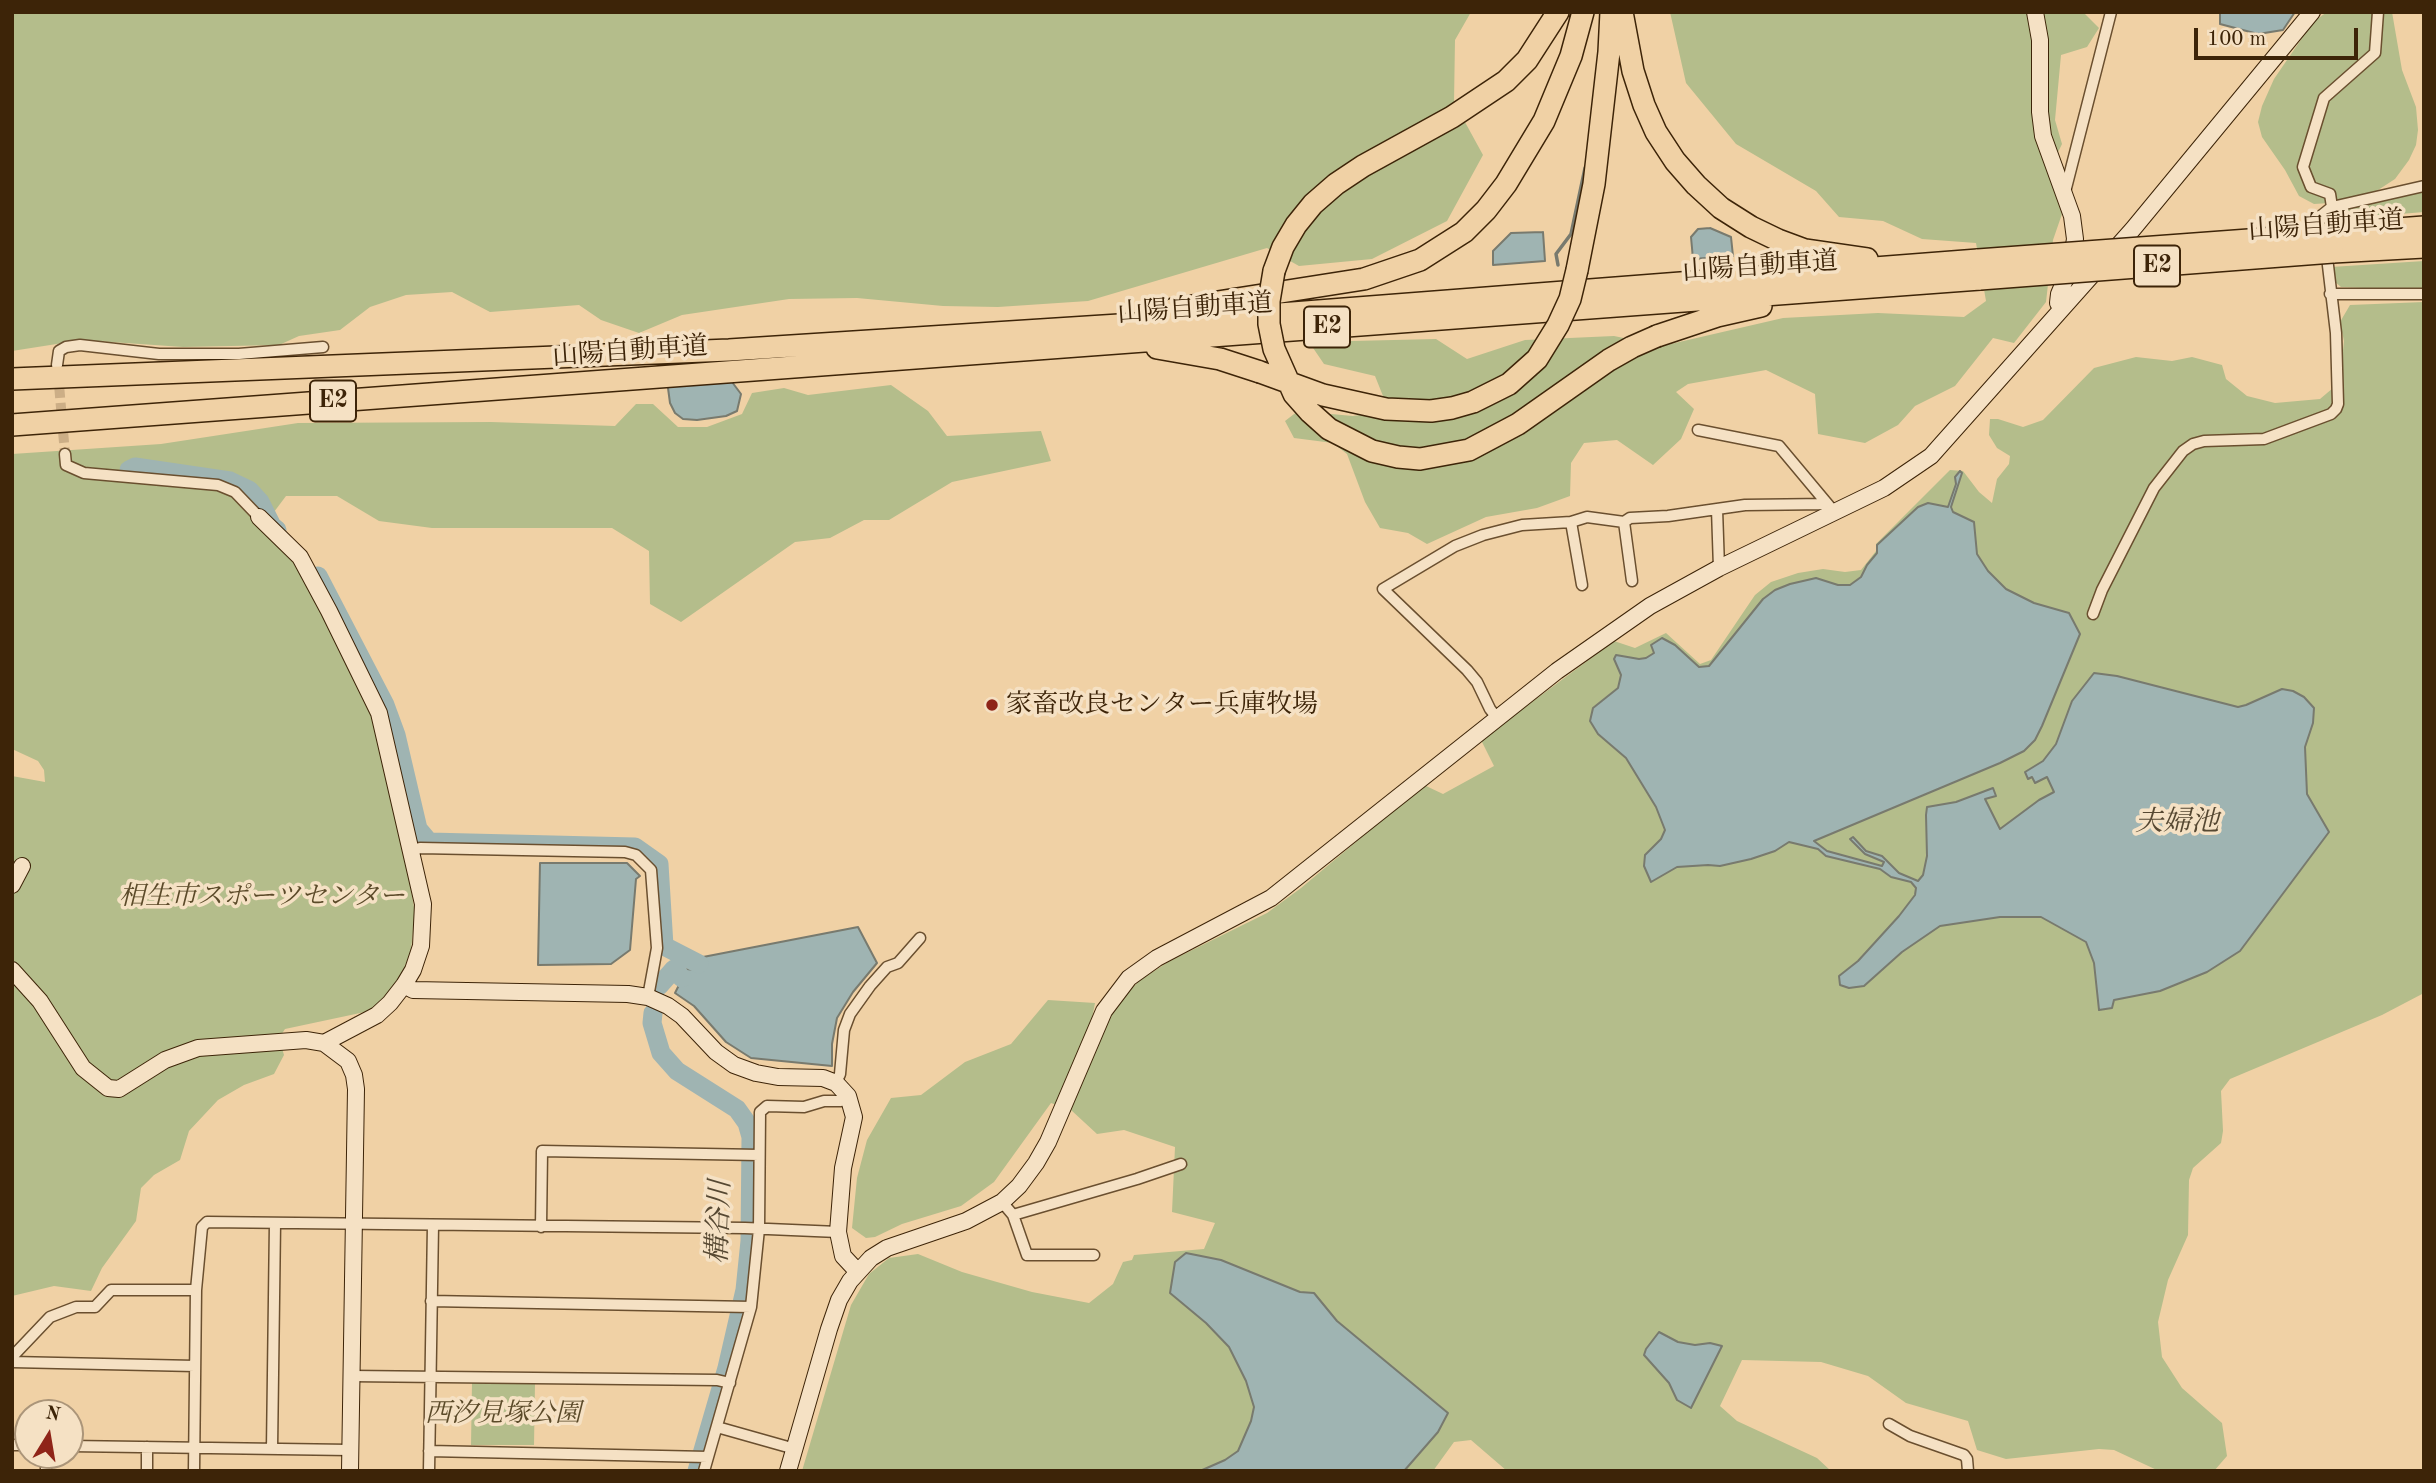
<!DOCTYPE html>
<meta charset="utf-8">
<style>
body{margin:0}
#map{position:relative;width:2436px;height:1483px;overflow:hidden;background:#f0d1a5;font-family:"Old Standard TT",serif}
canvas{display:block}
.frame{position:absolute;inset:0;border:14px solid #3d2408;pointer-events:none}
.north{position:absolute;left:14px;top:1399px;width:70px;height:70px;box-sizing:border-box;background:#f5e1c4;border:2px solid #ab9579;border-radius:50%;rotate:11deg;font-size:19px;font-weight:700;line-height:28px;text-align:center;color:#3d2408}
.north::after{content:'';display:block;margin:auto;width:24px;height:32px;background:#8f2418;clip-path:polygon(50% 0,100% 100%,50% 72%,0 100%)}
.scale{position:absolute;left:2194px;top:28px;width:164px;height:32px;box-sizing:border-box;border:4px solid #3d2408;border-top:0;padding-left:9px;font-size:21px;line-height:24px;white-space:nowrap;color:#3d2408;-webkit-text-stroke:5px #f5e1c4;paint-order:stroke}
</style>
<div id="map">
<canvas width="2436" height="1483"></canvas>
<div class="frame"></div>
<div class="north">N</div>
<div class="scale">100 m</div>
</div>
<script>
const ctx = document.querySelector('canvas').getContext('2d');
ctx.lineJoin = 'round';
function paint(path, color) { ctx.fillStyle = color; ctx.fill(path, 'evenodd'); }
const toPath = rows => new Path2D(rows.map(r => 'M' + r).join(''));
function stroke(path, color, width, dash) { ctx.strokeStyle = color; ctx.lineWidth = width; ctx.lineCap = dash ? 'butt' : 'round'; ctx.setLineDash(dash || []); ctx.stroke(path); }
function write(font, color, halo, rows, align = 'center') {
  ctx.font = font + ' "Old Standard TT","Noto Serif JP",serif'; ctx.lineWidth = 7; ctx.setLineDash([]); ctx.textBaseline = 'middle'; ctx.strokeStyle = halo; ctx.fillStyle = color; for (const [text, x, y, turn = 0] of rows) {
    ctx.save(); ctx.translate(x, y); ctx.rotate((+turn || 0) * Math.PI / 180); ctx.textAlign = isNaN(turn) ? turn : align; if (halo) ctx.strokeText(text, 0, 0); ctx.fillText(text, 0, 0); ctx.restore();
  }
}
paint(toPath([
 [12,12,1471,12,1455,40,1454,102,1483,155,1447,221,1372,259,1299,266,1267,248,1088,301,998,307,943,306,857,298,789,299,682,315,639,333,601,320,579,305,490,312,452,292,406,295,370,307,340,330,299,336,279,345,183,347,82,340,12,351],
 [1670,12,2083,12,2099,28,2087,47,2061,55,2055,120,2062,144,2048,173,2062,214,2053,240,2046,302,2014,343,1993,338,1955,386,1915,406,1898,425,1865,443,1818,434,1815,394,1766,370,1688,384,1676,392,1694,409,1681,439,1653,465,1617,440,1584,443,1571,463,1570,496,1537,508,1486,517,1427,544,1408,533,1380,528,1365,502,1347,454,1333,443,1294,438,1285,421,1298,411,1353,416,1389,411,1375,376,1324,364,1309,342,1436,339,1467,359,1525,340,1614,336,1662,346,1783,318,1878,313,1964,317,1986,301,1976,243,1922,239,1883,221,1839,217,1816,191,1736,144,1686,83],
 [2327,12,2392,12,2402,70,2416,107,2418,130,2416,145,2409,160,2395,179,2375,192,2345,202,2314,204,2299,196,2285,170,2262,137,2258,122,2262,106,2274,79,2313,22],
 [2424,190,2424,212,2328,220,2335,210,2363,206],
 [2424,261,2424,289,2409,290,2341,287,2334,281,2331,267],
 [2424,302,2424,993,2382,1015,2230,1079,2221,1091,2223,1131,2221,1143,2193,1168,2189,1180,2188,1235,2168,1280,2158,1322,2162,1357,2182,1388,2222,1423,2227,1456,2214,1471,2159,1471,2114,1450,2099,1449,2006,1459,1977,1450,1968,1421,1906,1403,1868,1376,1821,1362,1742,1360,1720,1406,1737,1421,1817,1458,1831,1471,1507,1471,1471,1440,1454,1442,1433,1471,802,1471,851,1305,869,1274,889,1258,918,1254,962,1272,1032,1292,1089,1303,1113,1284,1123,1262,1132,1260,1134,1255,1204,1249,1215,1223,1172,1212,1175,1147,1124,1130,1097,1134,1071,1110,1051,1103,994,1182,961,1206,902,1224,875,1237,866,1238,852,1228,857,1178,867,1140,891,1098,921,1095,965,1062,1011,1044,1048,1000,1095,1003,1090,1029,1106,1021,1120,1001,1139,981,1168,962,1267,913,1301,888,1424,785,1443,794,1494,766,1481,740,1614,641,1635,648,1666,633,1700,664,1711,660,1755,595,1771,582,1798,573,1823,569,1845,572,1861,570,1876,551,1876,544,1950,470,1963,471,1979,492,1992,503,1997,479,2009,464,2010,456,1997,448,1989,435,1990,419,1998,419,2023,427,2043,420,2094,368,2136,357,2172,361,2192,357,2222,365,2226,379,2247,396,2275,403,2320,399,2333,388,2341,370,2344,341,2340,322,2350,305],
 [891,385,928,411,947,436,1041,431,1051,461,952,482,889,520,864,520,830,538,795,542,681,622,650,604,649,551,612,528,432,528,379,521,337,496,286,496,274,512,371,708,399,818,415,913,411,950,398,985,379,1009,285,1029,279,1038,284,1055,274,1074,244,1085,218,1100,189,1131,180,1160,154,1175,141,1188,136,1221,102,1268,91,1291,54,1286,12,1296,12,776,45,782,44,770,38,761,12,749,12,454,161,444,298,423,491,422,615,426,636,404,653,404,678,427,707,427,742,414,752,393,784,388,808,395],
 [472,1383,535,1384,534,1445,471,1445]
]), '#b4bd8b');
const water = toPath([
 [2220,12,2295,12,2283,30,2258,34,2220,24,2220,12],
 [1710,228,1731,237,1733,256,1693,259,1691,237,1698,229,1710,228],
 [1543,232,1545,261,1493,265,1493,251,1511,233,1543,232],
 [685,339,694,341,714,358,741,394,737,411,726,416,697,420,683,419,675,413,670,403,668,388,670,363,673,349,679,341,685,339],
 [1960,471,1962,473,1951,507,1953,512,1974,522,1977,554,1988,571,2006,589,2034,603,2069,613,2080,634,2042,726,2035,740,2024,751,2000,763,1814,841,1827,851,1882,866,1884,862,1865,854,1850,839,1853,837,1866,851,1882,856,1899,873,1918,881,1923,875,1927,856,1926,815,1927,807,1956,802,1993,788,1996,796,1985,799,2000,829,2039,800,2054,792,2047,777,2035,783,2032,777,2028,779,2025,772,2043,761,2056,744,2072,701,2094,673,2117,676,2238,707,2246,705,2282,689,2293,691,2304,697,2314,708,2313,723,2305,747,2307,794,2329,832,2240,951,2207,972,2160,991,2114,1000,2112,1008,2099,1010,2094,963,2086,942,2041,917,2000,917,1940,926,1902,952,1864,986,1849,988,1840,985,1839,976,1858,961,1899,916,1915,895,1916,888,1911,882,1891,877,1880,869,1826,856,1818,849,1789,842,1775,851,1751,859,1720,866,1708,865,1677,867,1651,882,1644,866,1645,855,1661,839,1665,830,1656,807,1626,758,1598,734,1590,721,1593,708,1618,688,1621,675,1614,659,1616,655,1639,659,1646,658,1654,653,1651,645,1662,638,1675,645,1699,667,1709,666,1763,599,1775,590,1790,584,1816,578,1838,585,1850,585,1861,577,1867,565,1877,553,1877,545,1918,507,1928,503,1948,507,1956,484,1955,477,1960,471],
 [540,863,627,863,640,876,636,879,630,950,611,964,538,965,540,863],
 [858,927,877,963,853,992,837,1018,832,1044,832,1066,751,1058,726,1042,694,1006,675,993,687,969,694,970,703,957,858,927],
 [1186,1253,1221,1260,1300,1292,1314,1293,1337,1321,1448,1413,1438,1432,1404,1471,1200,1471,1225,1460,1238,1451,1251,1421,1254,1407,1246,1381,1229,1347,1206,1323,1170,1293,1175,1262,1186,1253],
 [1659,1332,1678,1342,1695,1345,1710,1343,1722,1346,1691,1408,1677,1400,1669,1383,1644,1355,1646,1349,1659,1332]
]);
paint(water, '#9fb4b2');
stroke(water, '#787a6e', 2);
stroke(toPath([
 [1558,265,1556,254,1571,234,1585,168]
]), '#787a6e', 3.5);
stroke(toPath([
 [129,470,135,467,230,481,249,490,260,502,272,526,277,530],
 [318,576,385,705,396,735,418,829,429,842,635,847,659,864,664,946,699,964],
 [659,986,674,969,682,978],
 [653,1013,652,1023,661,1053,677,1071,737,1109,747,1123,751,1137,750,1241,745,1290,727,1368,697,1471]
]), '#9fb4b2', 19);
stroke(toPath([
 [58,373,65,454]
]), '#ccae86', 10, [10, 5]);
const street = toPath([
 [2065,192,2111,12],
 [2332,207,2330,194,2311,187,2303,167,2324,98,2375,53,2378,12],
 [2330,294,2424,294],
 [57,365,59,351,66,347,80,345,159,354,239,354,323,347],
 [1698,430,1779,446,1830,507],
 [65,454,66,465,84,473,218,485,235,492,259,517],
 [1717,509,1719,568],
 [1571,522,1582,585],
 [1624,522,1632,581],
 [2093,614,2102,590,2154,488,2183,451,2193,444,2204,441,2264,439,2331,414,2336,409,2338,404,2336,333,2322,215,2332,207,2424,186],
 [1497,718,1490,709,1477,682,1467,670,1383,589,1455,546,1483,535,1522,525,1571,522,1587,517,1624,522,1630,518,1668,516,1745,505,1827,504],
 [411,851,420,848,625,852,636,855,651,870,657,948,648,997],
 [836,1083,840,1074,844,1030,850,1014,870,986,887,967,898,963,920,938],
 [1002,1202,1013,1215,1137,1179,1181,1164],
 [1013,1215,1027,1255,1094,1255],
 [541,1227,542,1151,759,1155],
 [431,1301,751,1307],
 [12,1357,50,1317,76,1307,95,1307,111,1290,196,1290],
 [12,1362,195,1366],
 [351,1376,717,1380,730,1383],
 [1889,1424,1910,1436,1964,1455,1967,1459,1968,1471],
 [717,1427,795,1449],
 [12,1445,28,1445],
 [70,1446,350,1450],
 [272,1449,275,1223],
 [429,1451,708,1457],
 [46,1471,46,1455],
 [147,1471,147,1447],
 [194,1471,196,1290,202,1227,207,1222,745,1228,838,1232],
 [429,1471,433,1225],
 [704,1471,751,1307,759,1229,760,1112,767,1106,804,1107,824,1101,841,1101,848,1096]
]);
const secondary = toPath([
 [2035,12,2040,40,2040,112,2043,136,2072,216,2075,239,2070,268,2059,294,2058,303,2061,308],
 [259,517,300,557,329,611,379,713,423,904,421,946,413,970,404,985,390,1003,377,1015,324,1043],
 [12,885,22,866],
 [12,970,40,1001,83,1068,108,1088,119,1089,165,1060,198,1048,306,1040,324,1043,348,1061,354,1075,356,1089,350,1471],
 [404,985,413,990,628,994,648,997,668,1006,682,1016,716,1052,734,1065,756,1073,778,1077,823,1078,836,1083,848,1096,854,1117,843,1168,838,1232,843,1256,857,1271],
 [788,1471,829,1329,839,1300,850,1281,871,1258,887,1248,966,1221,1002,1202,1019,1186,1036,1163,1048,1142,1104,1011,1129,978,1157,958,1271,898,1557,671,1650,606,1719,568,1884,488,1931,456,2133,229,2312,12]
]);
const highway = toPath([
 [1622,12,1633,71,1644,105,1656,132,1675,161,1696,185,1721,208,1751,227,1778,240,1805,250,1867,259],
 [2330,234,2424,227],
 [2333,252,2424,247],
 [1577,270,1594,184,1609,52,1611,12],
 [1274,271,1283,247,1296,225,1313,204,1336,184,1363,166,1452,117,1506,81,1527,60,1558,12],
 [1173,309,1364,279,1420,260,1464,232,1486,210,1506,184,1544,121,1571,56,1583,12],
 [1657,336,1717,316,1761,306],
 [1157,348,1220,359,1260,372],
 [12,379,729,350,1228,318,1978,260],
 [12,425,1980,279]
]);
stroke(street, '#6a4f2f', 13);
stroke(secondary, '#3d2408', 18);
stroke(highway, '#3d2408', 24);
stroke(street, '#f5e1c4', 10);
stroke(secondary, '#f5e1c4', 16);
stroke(highway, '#f0d1a5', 21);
const highwayBridge = toPath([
 [1978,260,2330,234],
 [1274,271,1269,301,1269,324,1274,349,1294,394,1310,412,1329,429,1372,451,1398,457,1420,459,1469,450,1518,424,1609,360,1632,347,1657,336],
 [1980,279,2333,252],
 [1260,372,1323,395,1386,409,1431,411,1452,408,1473,402,1509,384,1537,359,1558,325,1570,299,1577,270]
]);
stroke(highwayBridge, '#3d2408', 24, []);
stroke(highwayBridge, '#f0d1a5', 21);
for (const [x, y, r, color] of [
 [992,705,7,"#8f2418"]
]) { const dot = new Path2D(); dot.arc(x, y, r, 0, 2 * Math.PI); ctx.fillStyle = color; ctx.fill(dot); stroke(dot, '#f5e1c4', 2.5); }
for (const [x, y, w] of [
 [2157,266,46],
 [1327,327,46],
 [333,401,46]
]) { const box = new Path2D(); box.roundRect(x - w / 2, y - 20.5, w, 41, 5); ctx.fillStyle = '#f5e1c4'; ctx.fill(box); stroke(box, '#3d2408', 2); }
write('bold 24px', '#3d2408', null, [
 ["E2",2157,266],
 ["E2",1327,327],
 ["E2",333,401]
]);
write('26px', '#3d2408', '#f5e1c4', [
 ["山陽自動車道",2326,226,-4],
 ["山陽自動車道",1760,267,-4],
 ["山陽自動車道",1195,309,-4],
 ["山陽自動車道",630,352,-4]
]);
write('26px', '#3d2408', '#f5e1c4', [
 ["家畜改良センター兵庫牧場",1006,705]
], 'left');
write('italic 26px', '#5b4a29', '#f5e1c4', [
 ["相生市スポーツセンター",262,897],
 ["西汐見塚公園",503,1414]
]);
write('italic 28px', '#564832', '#f5e1c4', [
 ["夫婦池",2177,823],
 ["構谷川",720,1222,-88]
]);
</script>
